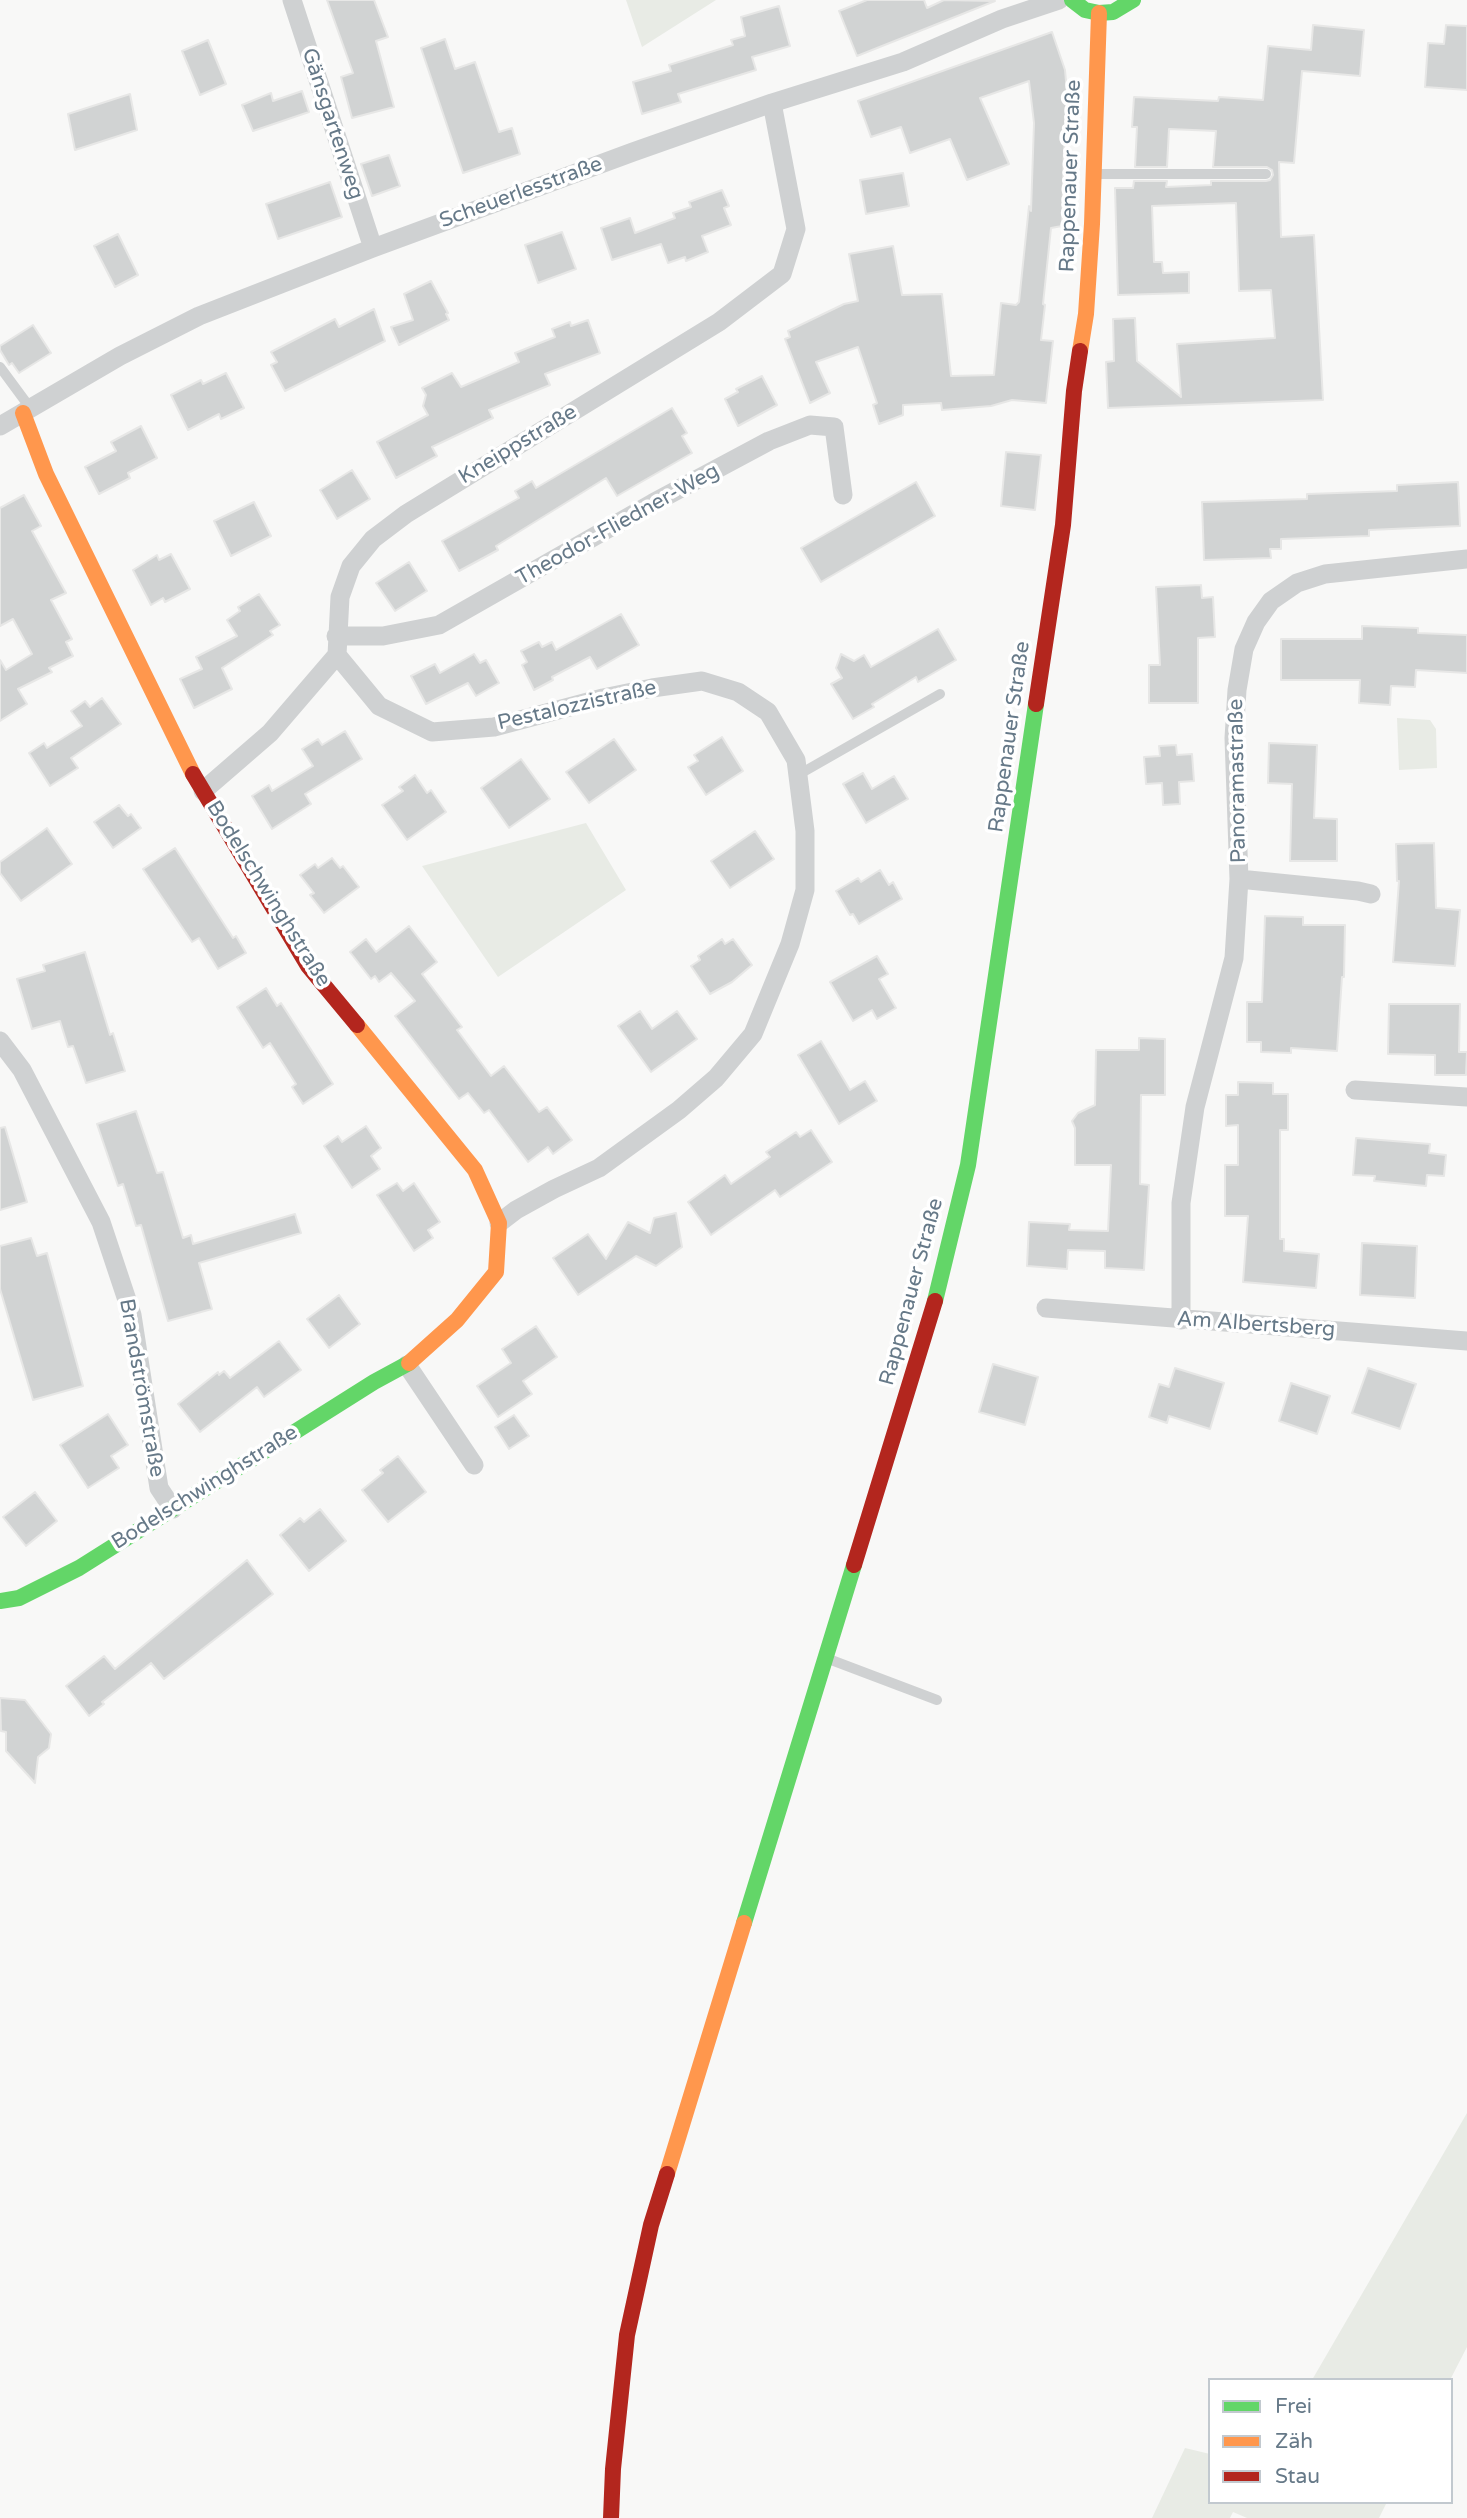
<!DOCTYPE html>
<meta charset="utf-8">
<style>
body{margin:0}
#map{position:relative;width:1467px;height:2518px;overflow:hidden;background:#f8f8f7;font-family:"Varela Round",sans-serif}
canvas{display:block}
.legend{position:absolute;left:1208px;top:2378px;width:245px;height:126px;box-sizing:border-box;background:#fff;border:2px solid #c2c9cf;margin:0;padding:9px 12px;list-style:none;font-size:21px;color:#667988}
.legend li{display:flex;align-items:center;gap:14px;height:35px}
.legend b{width:35px;border:2px solid #c2c9cf}
</style>
<div id="map">
<canvas width="1467" height="2518"></canvas>
<ul class="legend">
<li><b style="height:9px;background:#63d668"></b>Frei</li>
<li><b style="height:9px;background:#ff974d"></b>Zäh</li>
<li><b style="height:9px;background:#b3261e"></b>Stau</li>
</ul>
</div>
<script>
const ctx = document.querySelector('canvas').getContext('2d');
ctx.lineJoin = 'round';
function paint(path, color) { ctx.fillStyle = color; ctx.fill(path, 'evenodd'); }
const toPath = rows => new Path2D(rows.map(r => 'M' + r).join(''));
function stroke(path, color, width, dash) { ctx.strokeStyle = color; ctx.lineWidth = width; ctx.lineCap = dash ? 'butt' : 'round'; ctx.setLineDash(dash || []); ctx.stroke(path); }
function write(font, color, halo, rows, align = 'center') {
  ctx.font = font + ' "Varela Round",sans-serif'; ctx.lineWidth = 7; ctx.setLineDash([]); ctx.textBaseline = 'middle'; ctx.strokeStyle = halo; ctx.fillStyle = color; for (const [text, x, y, turn = 0] of rows) {
    ctx.save(); ctx.translate(x, y); ctx.rotate((+turn || 0) * Math.PI / 180); ctx.textAlign = isNaN(turn) ? turn : align; if (halo) ctx.strokeText(text, 0, 0); ctx.fillText(text, 0, 0); ctx.restore();
  }
}
paint(toPath([
 [626,0,716,0,642,47],
 [1397,718,1430,720,1436,729,1437,768,1399,770],
 [586,823,626,890,498,977,422,866],
 [1467,2113,1467,2347,1450,2380,1312,2380],
 [1185,2448,1210,2454,1210,2502,1387,2502,1379,2518,1247,2518,1233,2512,1230,2518,1152,2518]
]), '#e8ebe5');
const building = toPath([
 [327,0,374,0,388,37,376,41,394,107,352,118,341,77,353,73,327,0],
 [867,0,924,0,927,8,944,0,995,1,857,56,839,11,867,0],
 [779,6,790,46,752,57,756,70,678,94,681,102,642,114,633,82,671,71,669,65,733,45,731,40,745,36,741,17,779,6],
 [1313,25,1364,30,1360,76,1302,71,1294,163,1279,162,1281,237,1314,235,1323,400,1108,408,1106,362,1114,361,1113,319,1135,318,1137,361,1181,397,1177,344,1275,338,1271,290,1239,291,1236,203,1152,206,1154,262,1162,262,1163,273,1189,272,1189,293,1118,295,1115,188,1133,188,1134,181,1167,181,1166,187,1211,185,1211,181,1266,181,1270,180,1273,175,1272,170,1267,167,1213,167,1216,131,1169,129,1167,167,1135,167,1137,127,1132,127,1134,97,1218,101,1219,97,1263,100,1268,46,1311,50,1313,25],
 [1446,25,1467,26,1467,90,1425,87,1428,43,1444,44,1446,25],
 [1052,32,1065,70,1069,114,1064,150,1062,226,1051,228,1043,304,1045,305,1041,340,1053,341,1046,403,1012,400,991,406,942,410,941,403,903,405,903,415,879,424,873,405,877,403,858,347,816,362,830,393,810,403,785,339,790,337,788,331,844,304,858,301,849,254,893,246,902,295,942,294,951,376,994,375,1001,303,1016,305,1019,302,1029,206,1031,211,1034,123,1029,81,980,98,1009,164,967,180,950,139,910,153,901,127,871,137,858,101,1052,32],
 [445,39,455,69,475,62,499,132,512,128,520,154,463,173,421,48,445,39],
 [208,40,226,84,200,95,182,51,208,40],
 [302,91,309,112,253,131,242,105,271,93,273,101,302,91],
 [130,94,137,130,75,150,68,114,130,94],
 [389,155,400,186,372,196,361,164,389,155],
 [903,173,909,206,866,214,860,180,903,173],
 [330,182,342,217,278,239,266,204,330,182],
 [722,190,729,206,724,208,731,225,702,236,708,252,686,261,685,257,668,263,661,244,612,260,601,228,630,218,635,233,675,218,673,213,691,207,689,202,722,190],
 [562,232,576,269,538,283,525,245,562,232],
 [118,234,138,275,115,287,94,246,118,234],
 [431,281,448,313,446,314,449,320,399,345,391,327,413,320,404,294,431,281],
 [374,309,385,341,285,391,271,365,277,362,271,352,335,319,339,327,374,309],
 [588,320,600,353,545,374,550,385,489,410,493,418,432,447,437,456,396,478,377,442,428,415,423,406,426,395,422,388,452,373,461,387,519,362,515,353,555,337,552,329,570,322,571,326,588,320],
 [33,325,51,353,19,373,12,363,9,365,0,350,0,346,33,325],
 [226,373,244,408,221,419,219,414,188,430,171,395,201,380,203,384,226,373],
 [762,376,777,405,738,426,725,399,738,392,736,389,762,376],
 [672,408,687,433,682,436,692,453,617,496,606,478,496,546,498,550,459,571,442,541,519,498,515,491,532,481,536,488,672,408],
 [141,426,157,458,128,473,130,478,99,494,85,467,116,451,111,442,141,426],
 [1006,452,1041,455,1035,510,1001,506,1006,452],
 [352,470,370,499,337,519,320,490,352,470],
 [916,482,935,516,821,582,801,548,916,482],
 [1458,482,1460,526,1369,530,1369,536,1281,539,1281,549,1270,549,1271,558,1204,560,1202,502,1307,499,1307,494,1397,491,1397,485,1458,482],
 [24,495,41,526,32,531,66,593,51,600,72,639,66,642,73,656,49,668,52,672,18,689,27,704,0,721,0,660,6,670,32,654,13,619,0,626,0,508,24,495],
 [254,502,271,536,231,556,214,521,254,502],
 [171,554,190,589,165,602,163,598,151,605,133,570,157,555,159,560,171,554],
 [409,562,427,591,395,611,376,583,409,562],
 [1201,585,1202,598,1213,597,1215,637,1198,638,1198,703,1149,703,1149,665,1160,665,1156,587,1201,585],
 [259,594,280,625,270,631,273,635,222,668,232,689,194,708,180,679,202,669,196,657,237,636,227,620,240,611,238,607,259,594],
 [621,614,639,645,597,669,590,657,552,677,553,680,534,690,522,665,527,662,521,651,539,642,542,647,552,642,556,650,621,614],
 [1362,626,1418,628,1418,633,1467,635,1467,673,1416,670,1415,687,1391,686,1390,705,1359,703,1360,680,1281,680,1281,639,1362,639,1362,626],
 [938,629,956,660,918,682,916,677,872,704,874,707,853,719,831,684,842,678,836,668,841,654,854,661,864,655,871,667,938,629],
 [474,654,480,663,486,660,499,683,476,696,468,683,426,704,411,676,435,664,440,673,474,654],
 [102,698,121,724,71,758,78,768,50,786,29,753,44,743,47,748,82,726,71,711,85,701,90,707,102,698],
 [345,731,362,759,305,794,311,804,272,829,252,796,269,785,272,791,313,766,302,749,318,739,322,745,345,731],
 [722,737,743,771,706,795,688,767,698,761,694,755,722,737],
 [614,739,636,770,589,803,566,772,614,739],
 [1269,743,1317,745,1314,818,1337,819,1337,861,1290,861,1292,784,1268,783,1269,743],
 [1176,745,1177,755,1192,754,1194,781,1179,782,1180,804,1163,805,1162,783,1146,784,1144,757,1160,756,1159,746,1176,745],
 [521,759,550,799,509,828,481,788,521,759],
 [863,773,872,789,894,776,908,799,866,823,843,784,863,773],
 [415,775,427,793,431,790,446,812,407,840,382,805,403,791,399,787,415,775],
 [119,805,128,816,131,814,141,828,113,848,94,822,119,805],
 [47,828,72,864,21,901,0,873,0,862,47,828],
 [755,831,774,859,730,888,711,861,755,831],
 [1434,843,1436,908,1460,910,1455,966,1393,962,1399,881,1397,881,1396,844,1434,843],
 [175,848,233,938,236,936,246,953,218,969,199,938,192,942,143,869,175,848],
 [332,858,340,868,343,866,359,887,324,913,310,895,314,893,300,875,315,864,318,868,332,858],
 [880,870,889,885,893,882,902,899,859,924,853,914,850,915,836,891,858,878,861,882,880,870],
 [1265,916,1303,917,1303,925,1345,925,1344,977,1342,977,1337,1051,1291,1048,1291,1053,1261,1052,1261,1042,1247,1042,1247,1002,1262,1002,1265,916],
 [409,926,437,962,422,974,462,1027,457,1030,491,1076,504,1066,539,1112,547,1107,572,1140,553,1154,548,1147,528,1162,489,1110,484,1113,468,1093,459,1099,395,1016,415,1001,391,973,379,982,375,976,371,979,350,952,366,939,376,952,409,926],
 [722,939,725,944,733,939,752,965,732,982,710,994,691,966,700,960,698,956,722,939],
 [85,952,110,1035,113,1033,125,1071,86,1083,73,1046,68,1047,60,1021,32,1029,17,979,45,971,43,965,85,952],
 [877,956,888,974,879,979,896,1008,877,1019,872,1010,853,1021,830,982,877,956],
 [266,988,277,1006,281,1003,333,1084,303,1104,292,1087,296,1084,270,1043,263,1048,237,1007,266,988],
 [1389,1004,1460,1004,1459,1052,1467,1052,1466,1075,1435,1075,1435,1055,1388,1054,1389,1004],
 [640,1011,652,1029,677,1011,697,1039,651,1072,618,1026,640,1011],
 [1139,1038,1165,1039,1165,1095,1141,1095,1140,1184,1149,1185,1144,1270,1105,1268,1105,1251,1068,1250,1067,1269,1027,1266,1029,1222,1070,1224,1069,1230,1108,1231,1111,1165,1075,1165,1075,1128,1072,1121,1078,1113,1095,1105,1096,1050,1139,1050,1139,1038],
 [821,1041,850,1090,865,1081,877,1101,839,1124,798,1055,821,1041],
 [1238,1082,1273,1083,1273,1094,1288,1094,1288,1130,1280,1130,1280,1239,1284,1239,1284,1251,1319,1254,1316,1288,1243,1282,1248,1216,1225,1216,1225,1165,1238,1165,1238,1125,1226,1126,1226,1095,1238,1095,1238,1082],
 [136,1111,157,1173,163,1172,183,1238,191,1235,193,1244,295,1214,301,1233,199,1263,212,1309,168,1321,141,1225,136,1226,123,1184,118,1186,97,1124,136,1111],
 [366,1126,381,1148,371,1156,380,1169,352,1188,324,1146,338,1136,342,1142,366,1126],
 [5,1127,27,1202,0,1210,0,1128,5,1127],
 [811,1130,832,1162,780,1197,775,1190,711,1235,688,1202,725,1175,731,1184,770,1157,766,1152,796,1132,800,1137,811,1130],
 [1356,1138,1430,1144,1429,1153,1446,1155,1444,1176,1427,1175,1426,1186,1374,1181,1375,1176,1353,1175,1356,1138],
 [397,1183,403,1191,414,1183,440,1222,428,1230,433,1238,414,1251,377,1195,397,1183],
 [676,1213,682,1247,656,1266,636,1256,578,1295,553,1258,588,1234,606,1259,628,1222,650,1233,654,1218,676,1213],
 [31,1238,37,1256,47,1253,83,1386,33,1400,0,1289,0,1246,31,1238],
 [1362,1243,1417,1246,1415,1298,1360,1295,1362,1243],
 [339,1295,360,1324,329,1348,307,1319,339,1295],
 [536,1326,557,1357,523,1381,532,1394,498,1417,477,1386,511,1363,502,1349,536,1326],
 [279,1341,301,1370,264,1397,257,1387,200,1432,178,1404,218,1372,219,1375,224,1371,230,1378,279,1341],
 [993,1364,1038,1377,1025,1425,979,1412,993,1364],
 [1175,1368,1224,1383,1210,1429,1169,1416,1167,1423,1149,1417,1159,1384,1169,1387,1175,1368],
 [1368,1368,1416,1384,1400,1429,1352,1413,1368,1368],
 [1291,1383,1330,1396,1317,1434,1279,1421,1291,1383],
 [108,1414,128,1445,111,1456,119,1468,88,1488,60,1445,108,1414],
 [514,1415,529,1436,509,1449,495,1427,514,1415],
 [398,1456,426,1492,388,1522,362,1490,383,1473,380,1470,398,1456],
 [35,1492,57,1521,26,1546,3,1517,35,1492],
 [320,1509,346,1541,309,1571,280,1535,300,1518,304,1522,320,1509],
 [247,1560,273,1594,164,1679,151,1663,102,1702,104,1704,89,1716,66,1686,104,1656,115,1669,247,1560],
 [0,1698,25,1700,51,1734,49,1748,38,1757,35,1783,6,1751,6,1732,1,1731,0,1698]
]);
paint(building, '#d1d3d3');
stroke(building, '#e7e7e6', 2);
stroke(toPath([
 [1095,174,1266,174],
 [0,367,31,409],
 [798,775,940,694],
 [826,1658,937,1700]
]), '#cfd1d2', 10);
stroke(toPath([
 [292,0,373,248],
 [0,426,120,356,199,316,373,248,633,152,772,103,903,62,1002,19,1059,0],
 [336,636,383,636,439,625,653,503,769,441,810,425,834,427,843,495],
 [337,655,379,706,432,732,494,727,603,698,652,688,702,681,738,692,768,712,796,760,805,831,805,890,790,944,753,1034,716,1078,679,1110,599,1168,554,1189,516,1210,499,1223],
 [203,791,270,733,337,655,340,597,351,566,373,539,406,514,719,322,782,274,796,229,772,103],
 [1239,879,1358,891,1371,894],
 [0,1041,22,1070,101,1222,132,1315,159,1488,173,1509],
 [1355,1090,1467,1097],
 [1046,1308,1467,1341],
 [1181,1320,1181,1203,1195,1107,1234,958,1239,879,1234,738,1237,690,1244,649,1256,622,1271,601,1297,583,1325,574,1467,559],
 [407,1365,474,1465]
]), '#cfd1d2', 19);
stroke(toPath([
 [1072,0,1085,10,1099,13,1113,12,1133,0],
 [935,1301,968,1165,1036,704],
 [0,1601,19,1598,79,1568,374,1382,409,1363],
 [744,1923,854,1565]
]), '#63d668', 16);
stroke(toPath([
 [1080,351,1086,314,1092,224,1099,13],
 [23,413,46,474,193,774],
 [357,1025,475,1170,499,1223,496,1272,457,1320,409,1363],
 [667,2174,744,1923]
]), '#ff974d', 16);
stroke(toPath([
 [1036,704,1063,525,1074,391,1080,351],
 [193,774,308,966,357,1025],
 [854,1565,935,1301],
 [611,2518,613,2469,627,2335,651,2225,667,2174]
]), '#b3261e', 16);
write('21px', '#667988', '#fff', [
 ["Gänsgartenweg",332,124,72],
 ["Rappenauer Straße",1071,176,-88],
 ["Scheuerlesstraße",521,193,-20],
 ["Kneippstraße",518,445,-31],
 ["Theodor-Fliedner-Weg",618,525,-29],
 ["Pestalozzistraße",577,706,-13],
 ["Rappenauer Straße",1010,737,-82],
 ["Panoramastraße",1238,781,-91],
 ["Bodelschwinghstraße",268,894,58],
 ["Rappenauer Straße",912,1292,-75],
 ["Am Albertsberg",1256,1325,4],
 ["Brandströmstraße",141,1388,80],
 ["Bodelschwinghstraße",205,1488,-32]
]);
</script>
